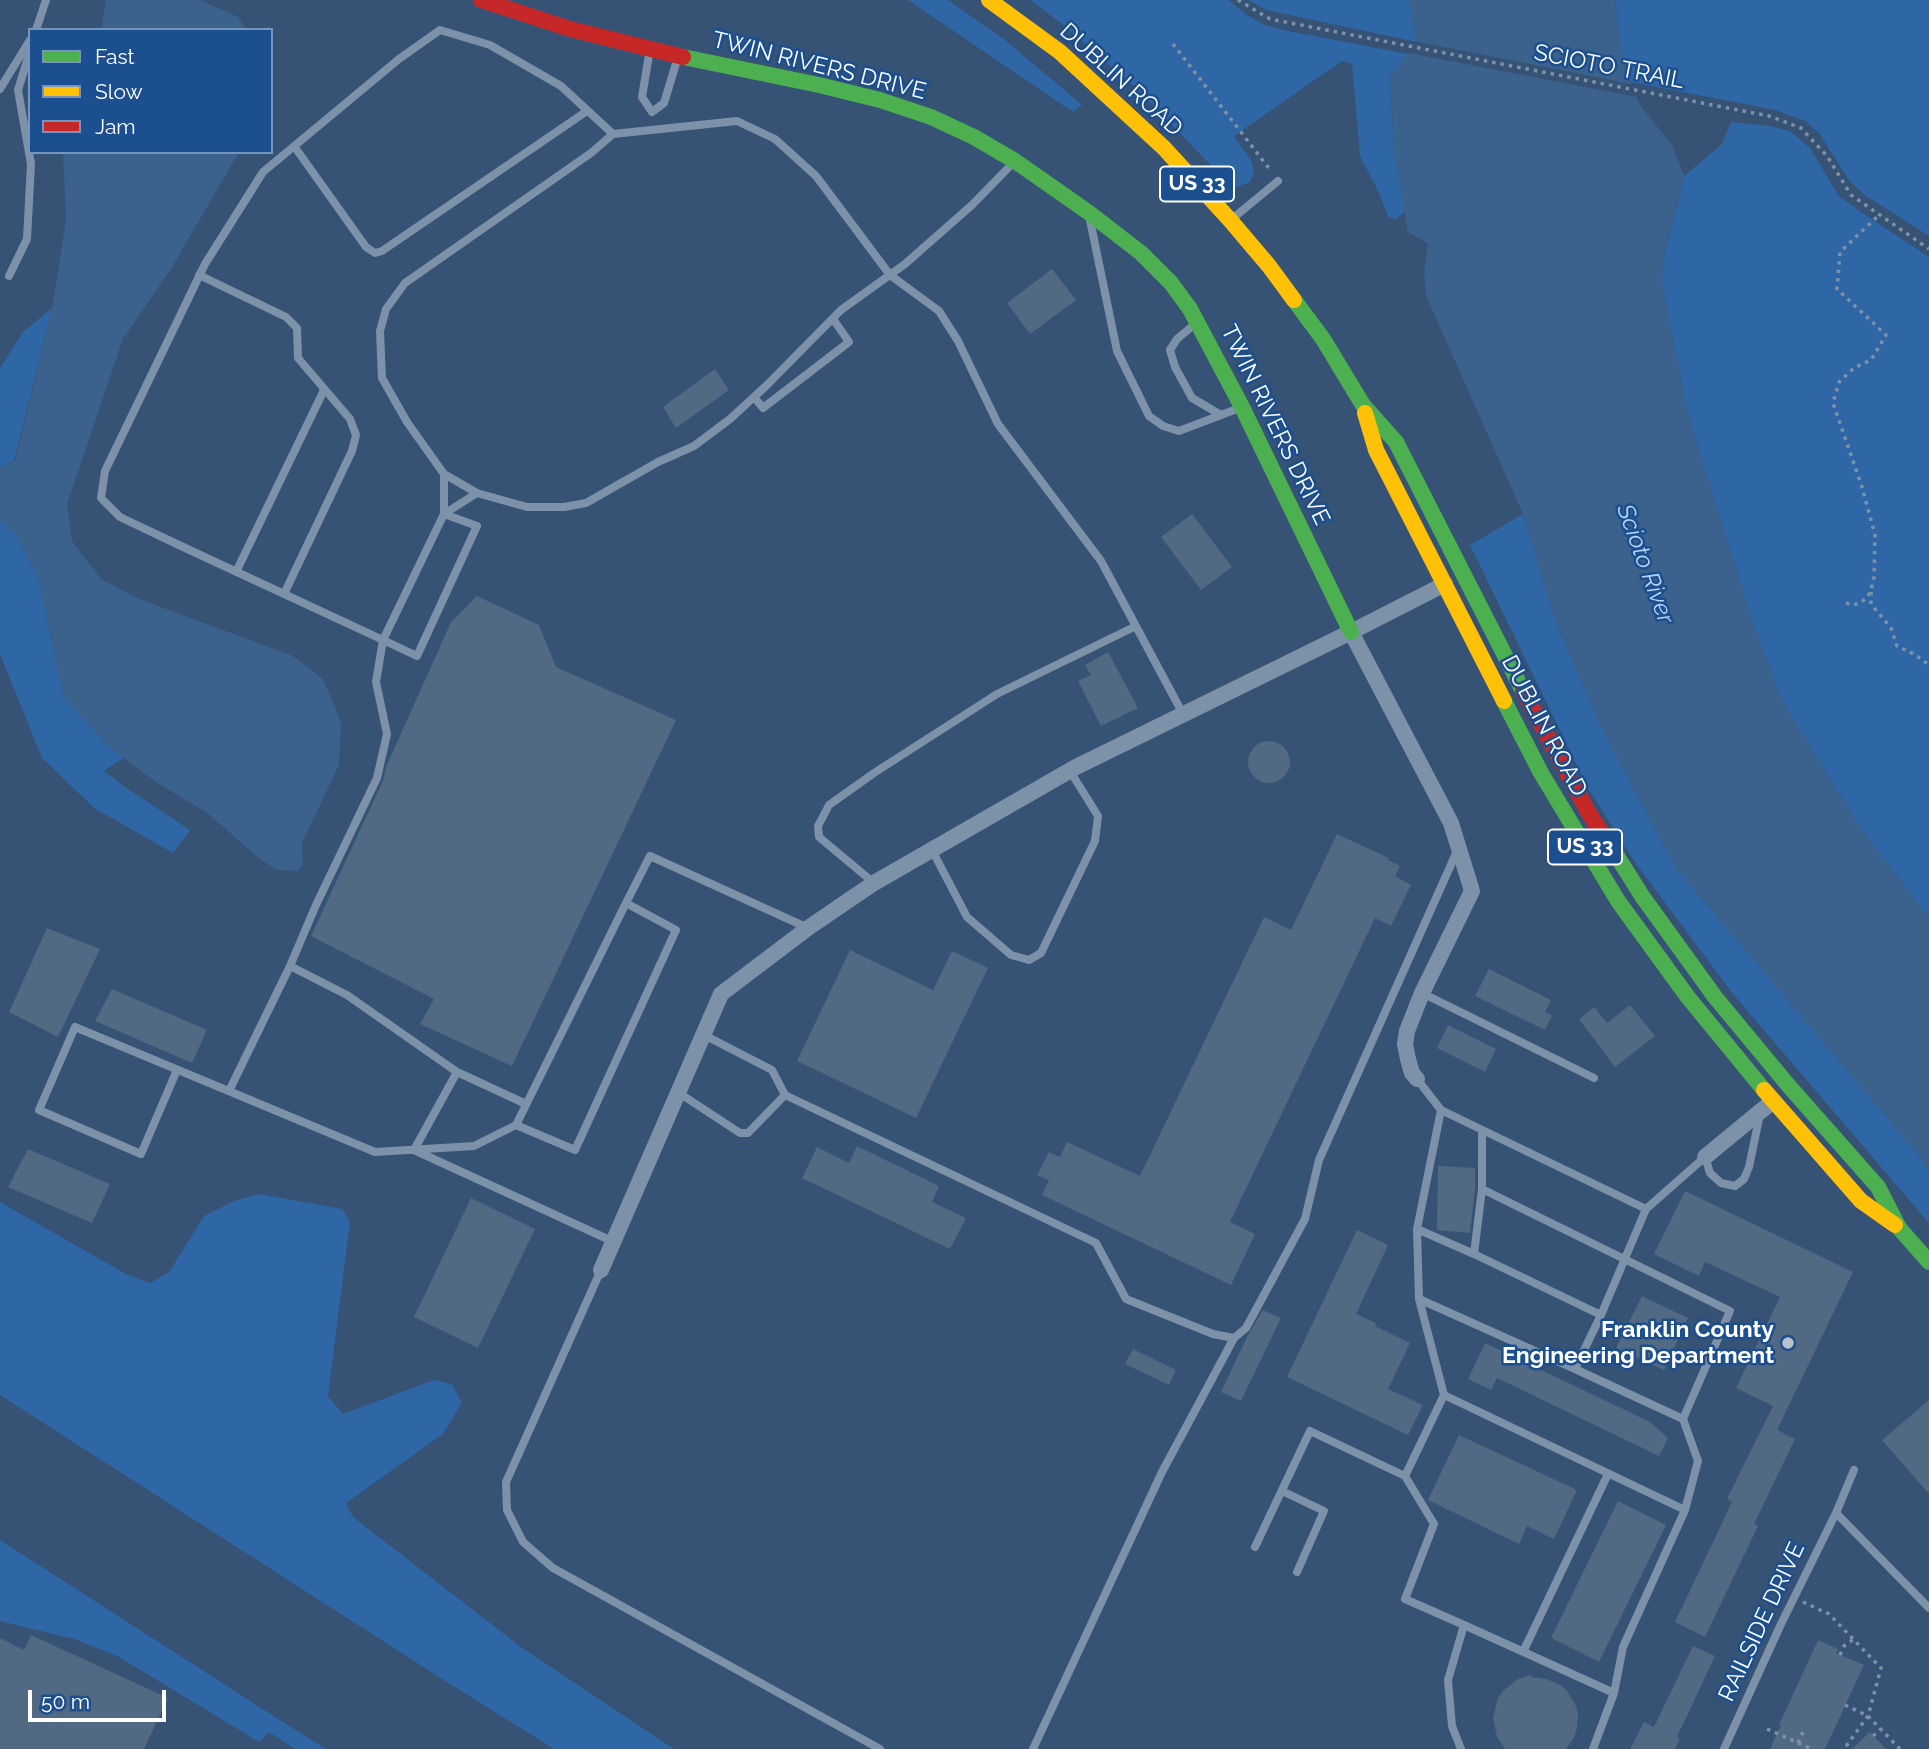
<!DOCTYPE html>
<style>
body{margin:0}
#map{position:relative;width:1929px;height:1749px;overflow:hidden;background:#365274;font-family:Raleway,sans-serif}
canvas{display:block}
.legend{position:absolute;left:28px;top:28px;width:245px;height:126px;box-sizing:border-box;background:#1b4f8f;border:2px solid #7695bc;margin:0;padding:9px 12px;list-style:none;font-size:21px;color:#fff}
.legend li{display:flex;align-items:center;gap:14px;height:35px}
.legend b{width:35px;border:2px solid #7695bc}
.scale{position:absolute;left:28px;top:1690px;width:138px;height:32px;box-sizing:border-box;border:4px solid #fff;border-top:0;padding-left:9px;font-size:21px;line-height:24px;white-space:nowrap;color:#fff;-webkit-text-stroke:5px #1b4f8f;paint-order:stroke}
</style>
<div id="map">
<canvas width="1929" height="1749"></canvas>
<ul class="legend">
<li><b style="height:9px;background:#4caf50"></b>Fast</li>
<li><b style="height:9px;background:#ffc107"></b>Slow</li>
<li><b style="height:9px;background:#c62828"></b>Jam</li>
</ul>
<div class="scale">50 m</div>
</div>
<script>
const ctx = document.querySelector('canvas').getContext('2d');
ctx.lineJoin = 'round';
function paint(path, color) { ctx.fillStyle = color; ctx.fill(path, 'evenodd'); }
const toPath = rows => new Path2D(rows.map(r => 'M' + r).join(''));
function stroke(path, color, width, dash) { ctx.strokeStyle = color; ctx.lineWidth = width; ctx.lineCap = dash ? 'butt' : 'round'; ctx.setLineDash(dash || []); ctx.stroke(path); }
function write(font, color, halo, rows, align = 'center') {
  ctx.font = font + ' Raleway,sans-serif'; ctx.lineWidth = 5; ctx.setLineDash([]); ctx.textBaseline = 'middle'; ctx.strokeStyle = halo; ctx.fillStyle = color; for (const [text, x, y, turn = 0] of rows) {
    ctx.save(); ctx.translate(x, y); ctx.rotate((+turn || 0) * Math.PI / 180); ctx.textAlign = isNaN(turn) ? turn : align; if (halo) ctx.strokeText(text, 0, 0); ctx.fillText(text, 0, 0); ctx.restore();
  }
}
paint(toPath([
 [908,0,948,0,1005,40,1082,105,1073,112],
 [1030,0,1228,0,1247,15,1265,25,1283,30,1408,54,1390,76,1394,150,1405,211,1396,219,1388,217,1380,195,1360,156,1352,64,1342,61,1234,136,1251,160,1254,173,1250,182,1237,187,1229,184,1136,88,1062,24],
 [1248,0,1409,0,1417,42,1266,10],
 [1615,0,1929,0,1929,236,1866,196,1850,182,1819,133,1805,121,1775,110,1631,82,1622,60],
 [1731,122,1770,126,1790,131,1810,148,1839,196,1861,212,1929,257,1929,918,1862,830,1783,703,1754,627,1688,415,1661,279,1665,252,1684,176,1721,145],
 [52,308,14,461,0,467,0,368,23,332],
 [1523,514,1558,628,1605,735,1676,868,1916,1152,1929,1171,1929,1223,1733,994,1634,861,1588,788,1470,545],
 [0,520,17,536,39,580,64,697,107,745,123,758,104,771,125,787,190,830,173,853,94,808,42,758,0,654],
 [259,1194,342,1209,350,1221,328,1396,343,1414,434,1380,452,1384,462,1403,443,1434,346,1503,353,1517,521,1647,674,1749,554,1749,442,1679,0,1395,0,1202,126,1274,150,1283,169,1272,204,1216,234,1201],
 [0,1540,272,1715,326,1749,295,1749,269,1732,259,1742,119,1657,74,1639,0,1621]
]), '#2f66a5');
paint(toPath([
 [106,0,200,0,238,17,246,30,101,30],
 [1409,0,1615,0,1622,60,1640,105,1672,145,1684,176,1665,252,1661,279,1688,415,1754,627,1783,703,1862,830,1929,918,1929,1171,1916,1152,1676,868,1605,735,1558,628,1523,514,1426,296,1424,273,1428,244,1408,232,1394,150,1390,76,1417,42],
 [63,152,239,152,171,269,123,339,67,504,72,541,101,579,137,598,293,656,323,679,341,722,339,765,302,843,303,865,297,871,277,870,260,859,206,812,159,784,123,758,107,745,64,697,39,580,17,536,0,520,0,467,15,461,52,308,66,220]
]), '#3b618d');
paint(toPath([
 [1413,41,1636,85,1642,98,1404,52]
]), '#365274');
paint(toPath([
 [1052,269,1076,300,1030,334,1007,303],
 [715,369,729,390,676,428,663,407],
 [1192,514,1232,567,1201,590,1161,537],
 [477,596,539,625,556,667,676,720,512,1066,420,1024,434,999,311,936,383,781,386,767,451,622],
 [1108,652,1138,708,1101,726,1078,681,1091,675,1085,665],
 '1248 762a21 21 0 1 1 42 0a21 21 0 1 1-42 0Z',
 [1337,834,1389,858,1388,860,1400,866,1395,876,1411,885,1391,926,1375,918,1230,1222,1255,1234,1231,1285,1042,1195,1049,1180,1037,1175,1049,1152,1060,1157,1067,1142,1140,1176,1264,917,1291,930],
 [47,928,100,949,58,1037,9,1012],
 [850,950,933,990,952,951,988,968,916,1118,797,1061],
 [1489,969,1551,1000,1545,1012,1552,1015,1545,1030,1475,996],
 [112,989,207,1030,192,1063,95,1021],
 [1630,1005,1655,1036,1615,1067,1579,1019,1594,1007,1607,1023],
 [1448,1025,1496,1049,1485,1072,1437,1048],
 [857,1146,939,1186,932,1202,966,1218,950,1249,802,1178,817,1147,849,1163],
 [28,1149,110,1184,92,1223,8,1187],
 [1438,1166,1475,1168,1475,1189,1470,1233,1437,1230],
 [1685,1191,1853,1272,1777,1430,1795,1439,1754,1524,1758,1526,1705,1637,1675,1622,1732,1502,1727,1499,1773,1406,1736,1388,1780,1297,1705,1262,1699,1276,1654,1254],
 [471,1198,535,1229,478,1348,414,1317],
 [1357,1230,1388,1245,1356,1314,1376,1323,1375,1326,1410,1343,1388,1389,1423,1405,1408,1435,1287,1377],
 [1642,1296,1688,1318,1664,1370,1616,1348],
 [1263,1310,1281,1318,1241,1401,1221,1392,1248,1335],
 [1485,1343,1650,1422,1668,1438,1659,1456,1497,1378,1491,1390,1468,1379],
 [1133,1349,1176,1370,1169,1385,1125,1364],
 [1929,1400,1929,1494,1882,1440],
 [1459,1435,1577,1490,1554,1539,1527,1526,1519,1544,1428,1500],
 [1618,1501,1666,1525,1599,1662,1551,1638],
 [31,1635,168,1698,144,1749,0,1749,0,1638,24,1650],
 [1818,1640,1838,1649,1836,1653,1864,1665,1825,1749,1770,1749,1781,1725,1779,1725],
 [1693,1646,1715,1656,1677,1737,1680,1738,1675,1749,1630,1749,1644,1722,1654,1727],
 [1530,1675,1531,1677,1546,1679,1560,1685,1567,1691,1575,1704,1578,1713,1577,1728,1574,1738,1566,1749,1505,1749,1497,1737,1493,1718,1498,1698,1504,1690,1518,1679],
 [1870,1732,1886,1749,1852,1749]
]), '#526984');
stroke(toPath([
 [1238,0,1270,19,1769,116,1801,128,1827,156,1851,195,1929,249],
 [1173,44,1271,171],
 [1871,592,1871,604,1891,628,1897,646,1914,654,1929,665],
 [1846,603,1854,605,1861,602,1867,598,1871,590,1874,577,1875,535,1862,487,1833,403,1839,382,1854,368,1871,360,1886,335,1837,289,1840,252,1879,215],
 [1803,1602,1829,1614,1881,1668,1868,1716,1847,1745,1851,1749],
 [1840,1655,1844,1646,1854,1639],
 [1845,1705,1868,1716,1900,1749],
 [1767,1729,1812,1749],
 [1873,1736,1881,1729],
 [1798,1743,1803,1732]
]), '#7d92a8', 3.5, [3.5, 5]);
stroke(toPath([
 [36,30,46,0],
 [650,49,642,97,652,112,664,103,678,57],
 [0,89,30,40],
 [613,134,591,153,405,283,386,309,380,331,382,378,407,422,444,474,477,493,527,507,564,507,586,503,658,462,694,446,730,419,767,385,841,310,905,264,972,205,1013,163],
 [294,146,366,247,375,253,382,251,587,111],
 [1232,219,1278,181],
 [1090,220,1117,351,1149,416,1163,426,1179,431,1242,407],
 [199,275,286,317,297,328,298,358,350,419,356,435,352,451,284,594],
 [9,276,27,239,31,164,18,90,30,51],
 [1195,324,1177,339,1170,350,1175,367,1192,398,1221,415],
 [754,397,763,408,849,342,833,319],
 [444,474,444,514,477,493],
 [236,572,324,390],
 [932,850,967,917,1011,955,1029,960,1041,953,1095,841,1098,816,1070,771],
 [874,883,819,837,818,826,829,805,874,773,997,694,1136,626],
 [626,903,676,930,575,1150,516,1125,626,903,650,856,808,928],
 [1422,993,1594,1078],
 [704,1035,772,1070,785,1095,1096,1243,1126,1299,1213,1334,1234,1338,1246,1328,1305,1219,1319,1160,1458,849],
 [177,1070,141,1154,39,1110,75,1027,375,1152,474,1146,516,1125],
 [457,1072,347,995,290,966,316,905,377,778,387,734,376,682,383,640,444,514,477,526,417,656,383,640,181,546,120,517,101,498,105,471,205,264,263,172,399,59,440,30,490,45,561,86,613,134,737,121,775,139,816,176,890,275,939,311,958,341,998,424,1101,561,1183,714],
 [1417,1079,1441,1110,1646,1209],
 [229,1091,290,966],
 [679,1093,740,1133,748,1133,785,1095],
 [526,1104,457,1072,414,1150,614,1242],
 [1441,1110,1417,1229,1419,1299,1575,1369,1683,1419,1730,1311,1482,1189,1482,1130],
 [1417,1229,1474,1254,1601,1315],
 [1474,1254,1482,1189],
 [601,1270,506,1482,507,1510,523,1542,553,1568,880,1749],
 [1419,1299,1444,1395,1685,1510],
 [1575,1369,1601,1315,1646,1209,1705,1157,1710,1173,1721,1183,1735,1186,1744,1179,1749,1167,1760,1114],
 [1444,1395,1405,1476,1434,1524,1405,1599,1464,1625,1448,1680,1452,1726,1461,1749],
 [1282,1491,1324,1511,1297,1572],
 [1836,1513,1929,1608],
 [1255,1547,1310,1431,1405,1476],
 [1464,1625,1614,1693],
 [1523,1652,1608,1474],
 [1033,1749,1162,1472,1234,1338],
 [1593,1749,1614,1693,1623,1647,1685,1510,1698,1461,1683,1419],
 [1724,1749,1781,1624,1836,1513,1854,1470]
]), '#7d92a8', 8);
stroke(toPath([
 [1417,1079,1412,1073,1408,1059,1405,1044,1407,1031,1422,993,1472,891,1451,823,1351,632,1445,584],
 [1705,1157,1773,1101],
 [601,1270,721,994,808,928,874,883,1076,767,1351,632]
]), '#7d92a8', 16);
stroke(toPath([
 [683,57,819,85,880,100,931,117,974,137,1015,161,1088,212,1141,253,1171,283,1190,309,1242,407,1351,632],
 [1294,300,1323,339,1363,405,1396,442,1523,691],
 [1504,701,1541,773,1618,901,1687,996,1764,1090],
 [1615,853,1642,896,1715,997,1788,1085,1878,1187,1899,1228,1929,1262]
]), '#4caf50', 16);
stroke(toPath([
 [989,0,1060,52,1164,148,1230,220,1269,266,1294,300],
 [1365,413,1376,450,1504,701],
 [1764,1090,1861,1201,1895,1225]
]), '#ffc107', 16);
stroke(toPath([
 [481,0,570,29,683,57],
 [1523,691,1588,812,1615,853]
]), '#c62828', 16);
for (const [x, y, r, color] of [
 [1788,1343,7,"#b9c2ce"]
]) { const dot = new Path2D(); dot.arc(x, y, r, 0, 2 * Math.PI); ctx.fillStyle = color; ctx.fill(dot); stroke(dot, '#1b4f8f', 2.5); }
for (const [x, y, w] of [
 [1197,184,74],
 [1585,847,74]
]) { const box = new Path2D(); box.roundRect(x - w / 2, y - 17.5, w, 35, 5); ctx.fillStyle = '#1b4f8f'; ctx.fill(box); stroke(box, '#fff', 2); }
write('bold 21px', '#fff', null, [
 ["US 33",1197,184],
 ["US 33",1585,847]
]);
write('23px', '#fff', '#1b4f8f', [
 ["TWIN RIVERS DRIVE",819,66,14],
 ["SCIOTO TRAIL",1609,67,11],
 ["DUBLIN ROAD",1121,80,42],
 ["TWIN RIVERS DRIVE",1275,425,64],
 ["DUBLIN ROAD",1544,726,62],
 ["RAILSIDE DRIVE",1762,1622,-65]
]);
write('bold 23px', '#fff', '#1b4f8f', [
 ["Franklin County",1774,1330],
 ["Engineering Department",1774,1356]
], 'right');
write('italic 24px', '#b5d3f5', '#1b4f8f', [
 ["Scioto River",1645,564,70]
]);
</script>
